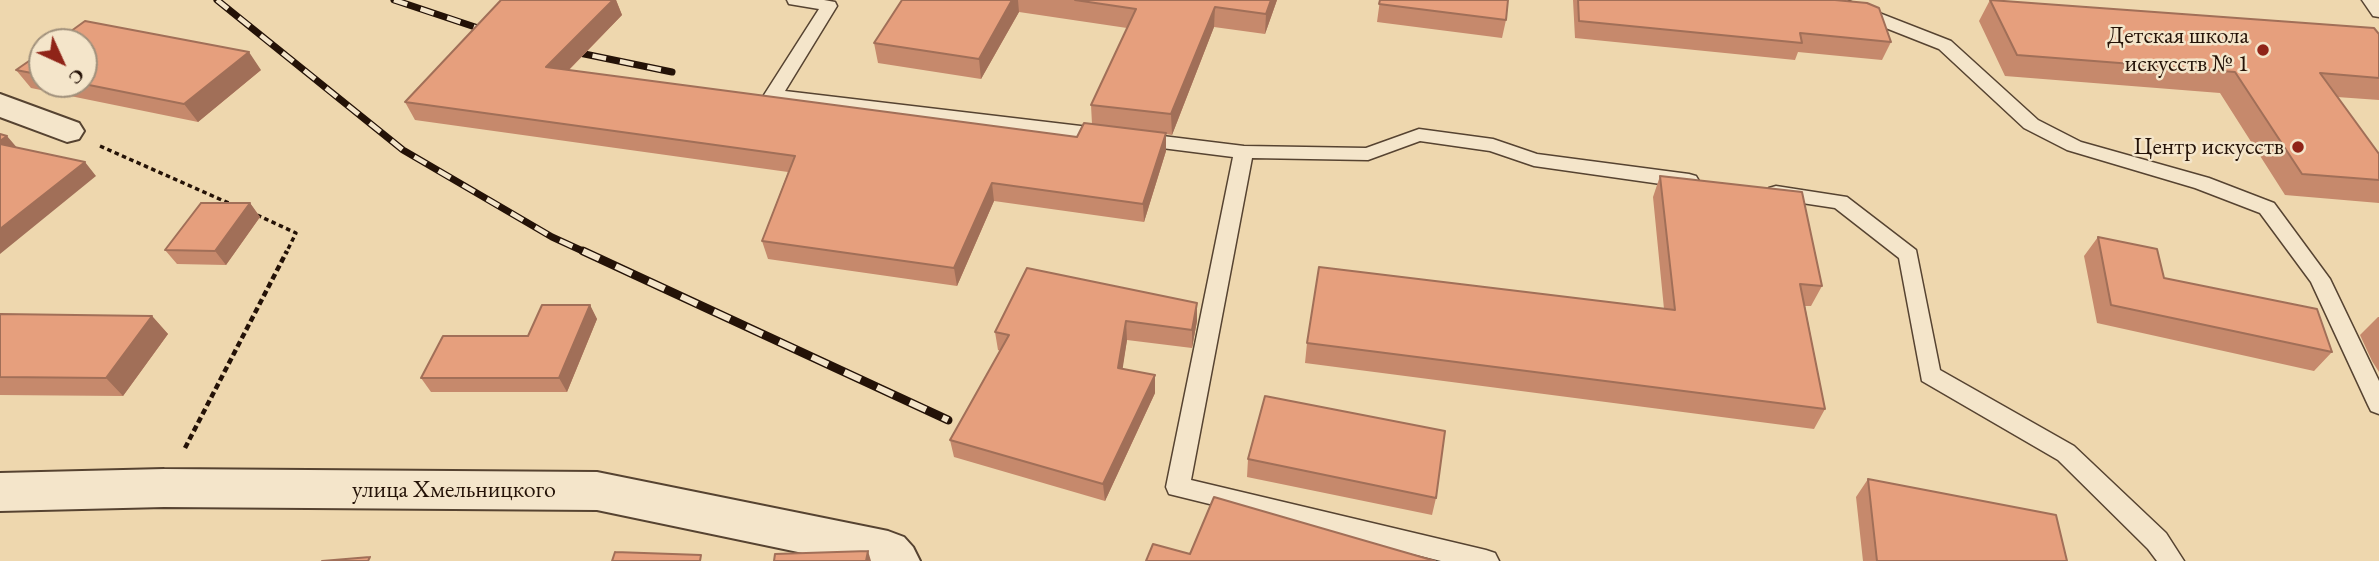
<!DOCTYPE html>
<meta charset="utf-8">
<style>
body{margin:0}
#map{position:relative;width:2379px;height:561px;overflow:hidden;background:#eed7ae;font-family:"EB Garamond",serif}
canvas{display:block}
.north{position:absolute;left:28px;top:28px;width:70px;height:70px;box-sizing:border-box;background:#f4e5ca;border:2px solid #a1917c;border-radius:50%;rotate:135deg;font-size:19px;font-weight:700;line-height:28px;text-align:center;color:#241207}
.north::after{content:'';display:block;margin:auto;width:24px;height:32px;background:#8f2418;clip-path:polygon(50% 0,100% 100%,50% 72%,0 100%)}
</style>
<div id="map">
<canvas width="2379" height="561"></canvas>
<div class="north">С</div>
</div>
<script>
const ctx = document.querySelector('canvas').getContext('2d');
ctx.lineJoin = 'round';
const toPath = rows => new Path2D(rows.map(r => 'M' + r).join(''));
function stroke(path, color, width, dash) { ctx.strokeStyle = color; ctx.lineWidth = width; ctx.lineCap = dash ? 'butt' : 'round'; ctx.setLineDash(dash || []); ctx.stroke(path); }
function paint(path, color) { ctx.fillStyle = color; ctx.fill(path, 'evenodd'); }
function write(font, color, halo, rows, align = 'center') {
  ctx.font = font + ' "EB Garamond",serif'; ctx.lineWidth = 5; ctx.setLineDash([]); ctx.textBaseline = 'middle'; ctx.strokeStyle = halo; ctx.fillStyle = color; for (const [text, x, y, turn = 0] of rows) {
    ctx.save(); ctx.translate(x, y); ctx.rotate((+turn || 0) * Math.PI / 180); ctx.textAlign = isNaN(turn) ? turn : align; if (halo) ctx.strokeText(text, 0, 0); ctx.fillText(text, 0, 0); ctx.restore();
  }
}
const lane = toPath([
 [787,0,824,0,835,2,837,6,785,91,1106,129,1113,131,1115,135,1113,139,1106,141,767,99,764,95,819,9,789,4,787,0],
 [1823,0,1846,0,1951,41,2038,120,2081,142,2209,178,2274,203,2330,279,2379,381,2379,414,2371,411,2368,405,2311,282,2260,213,2195,188,2067,150,2024,128,1939,49,1825,4,1823,0],
 [2362,0,2379,0,2379,17,2373,16,2362,0],
 [1419,129,1493,139,1537,154,1689,174,1696,176,1699,181,1696,186,1689,188,1534,166,1490,151,1420,141,1368,160,1252,158,1191,480,1486,550,1495,553,1499,561,1441,561,1169,494,1166,487,1233,157,1138,145,1131,143,1129,139,1131,135,1138,133,1244,146,1366,148,1419,129],
 [1776,186,1847,197,1916,250,1940,370,2074,446,2166,533,2184,561,2157,561,2148,549,2058,460,1922,381,1899,258,1835,208,1769,198,1766,193,1769,188,1776,186]
]);
const street = toPath([
 [0,94,79,123,84,131,79,139,67,142,0,117,0,94],
 [164,469,597,472,888,531,904,537,913,547,920,561,841,561,597,510,164,507,0,511,0,473,164,469]
]);
stroke(lane, '#564331', 3);
stroke(street, '#564331', 4);
stroke(toPath([
 [100,146,233,205],
 [257,215,296,233,286,253]
]), '#241207', 3.5, [4.5, 3.5]);
stroke(toPath([
 [185,448,287,251]
]), '#241207', 4.5, [6, 3.5]);
paint(lane, '#f4e5ca');
paint(street, '#f4e5ca');
const railFar1 = toPath([
 [217,0,403,150,552,237,587,253],
 [394,0,493,33],
 [565,50,672,72]
]);
const rail = toPath([
 [583,251,948,420]
]);
stroke(railFar1, '#241207', 7);
stroke(rail, '#241207', 9);
stroke(railFar1, '#f4e5ca', 4.5, [14]);
stroke(rail, '#f4e5ca', 6, [18]);
paint(toPath([
 [501,0,616,0,622,15,569,70,1077,137,1092,124,1091,105,1127,28,1019,12,981,79,878,63,874,43,902,0,1277,0,1265,34,1214,27,1172,135,1166,134,1166,151,1144,222,994,201,957,286,768,259,762,241,788,172,415,120,405,102],
 [1380,0,1506,20,1502,38,1377,22],
 [1573,0,1835,0,1891,42,1882,60,1798,52,1795,60,1575,38],
 [1990,0,2379,34,2379,100,2337,97,2379,154,2379,203,2285,195,2220,93,2005,76,1979,21],
 [42,52,42,84,84,84,261,70,198,122,31,88,16,70],
 [1660,176,1822,286,1811,306,1805,306,1825,409,1814,429,1305,363,1307,343,1664,309,1653,197],
 [250,203,260,217,226,265,177,264,165,250],
 [2098,237,2164,278,2332,352,2314,371,2097,323,2084,256],
 [1197,303,1197,321,1192,348,1127,340,1122,369,1155,375,1155,393,1105,501,954,457,950,440,1000,351,998,350,995,332],
 [590,305,597,319,567,392,431,392,421,378,528,336],
 [0,314,152,316,168,334,123,396,0,395],
 [2378,317,2379,317,2379,372,2372,361,2360,335],
 [1248,459,1436,498,1432,515,1247,477],
 [1868,479,2067,561,1863,561,1856,497]
]), '#c6896c');
paint(toPath([
 [613,0,616,0,622,15,554,85,546,67],
 [1012,0,1018,0,1019,12,981,79,979,59],
 [1271,0,1277,0,1265,34,1266,14],
 [1215,7,1214,27,1172,135,1171,114],
 [249,52,261,70,198,122,184,104],
 [1166,133,1166,151,1144,222,1143,204],
 [7,136,19,150,0,147,0,141],
 [85,162,96,176,0,254,0,229],
 [992,183,994,201,957,286,954,268],
 [250,203,260,217,226,265,215,251],
 [1197,303,1197,321,1192,348,1192,330],
 [590,305,597,319,567,392,559,378],
 [152,316,168,334,123,396,106,378],
 [1126,321,1127,340,1120,386,1118,368],
 [1155,375,1155,393,1105,501,1103,484],
 [868,551,871,561,866,561]
]), '#a16f58');
const building = toPath([
 [501,0,613,0,546,67,1077,137,1084,123,1166,133,1143,204,992,183,954,268,762,241,795,156,405,102,501,0],
 [902,0,1012,0,979,59,874,43,902,0],
 [1075,0,1271,0,1266,14,1215,7,1171,114,1091,105,1136,9,1075,0],
 [1380,0,1508,0,1506,20,1379,4,1380,0],
 [1578,0,1835,0,1867,3,1879,8,1891,42,1800,33,1802,43,1579,21,1578,0],
 [1990,0,2374,28,2379,34,2379,78,2320,73,2379,154,2379,180,2302,174,2235,72,2017,55,1990,0],
 [85,21,249,52,184,104,84,84,84,42,56,42,85,21],
 [42,52,42,75,16,70,42,52],
 [0,134,7,136,0,141,0,134],
 [0,144,85,162,0,229,0,144],
 [1660,176,1802,192,1822,286,1800,284,1825,409,1307,343,1319,267,1675,310,1660,176],
 [201,203,250,203,215,251,165,250,201,203],
 [2098,237,2157,249,2164,278,2317,309,2332,352,2111,305,2098,237],
 [1027,268,1197,303,1192,330,1126,321,1118,368,1155,375,1103,484,950,440,1009,335,995,332,1027,268],
 [542,305,590,305,559,378,421,378,443,336,528,336,542,305],
 [0,314,152,316,106,378,0,377,0,314],
 [1265,396,1445,431,1436,498,1248,459,1265,396],
 [1868,479,2056,515,2067,561,1877,561,1868,479],
 [1214,497,1435,561,1146,561,1153,544,1190,554,1214,497],
 [868,551,866,561,774,561,775,554,868,551],
 [615,552,701,555,700,561,612,561,615,552],
 [370,557,368,561,322,561,370,557]
]);
paint(building, '#e69f7d');
stroke(building, '#a16f58', 2);
for (const [x, y, r, color] of [
 [2263,50,7,"#8f2418"],
 [2298,147,7,"#8f2418"]
]) { const dot = new Path2D(); dot.arc(x, y, r, 0, 2 * Math.PI); ctx.fillStyle = color; ctx.fill(dot); stroke(dot, '#f4e5ca', 2.5); }
write('24px', '#241207', '#f4e5ca', [
 ["Детская школа",2249,36],
 ["искусств № 1",2249,64],
 ["Центр искусств",2284,147]
], 'right');
write('24px', '#241207', '#f4e5ca', [
 ["улица Хмельницкого",454,490]
]);
</script>
